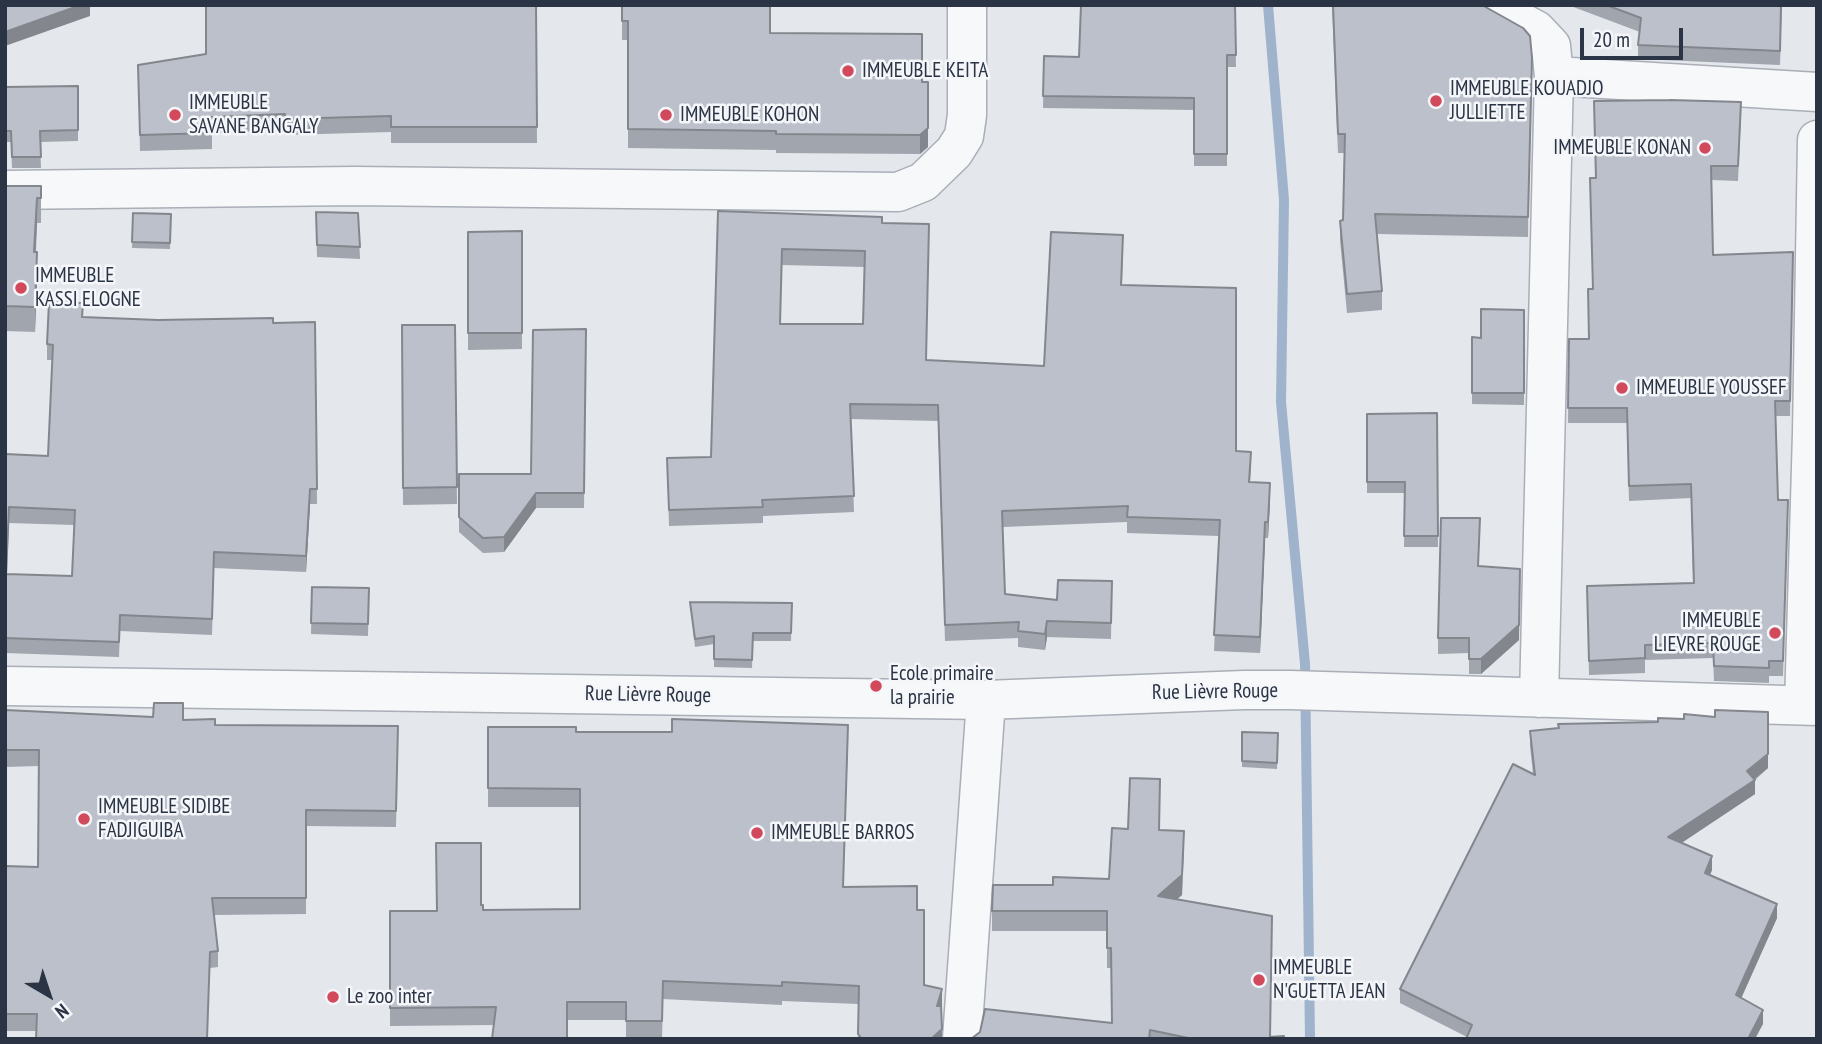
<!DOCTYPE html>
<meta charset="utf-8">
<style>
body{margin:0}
#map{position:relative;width:1822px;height:1044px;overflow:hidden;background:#e4e7ec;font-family:"PT Sans Narrow",sans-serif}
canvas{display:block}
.frame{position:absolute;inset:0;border:7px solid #2b3445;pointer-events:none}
.north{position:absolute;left:14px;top:960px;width:70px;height:70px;-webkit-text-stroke:5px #f4f6f9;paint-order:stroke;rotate:141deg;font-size:19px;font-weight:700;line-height:28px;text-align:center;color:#2b3445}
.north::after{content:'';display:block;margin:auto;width:24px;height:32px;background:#2b3445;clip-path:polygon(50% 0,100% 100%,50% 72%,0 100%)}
.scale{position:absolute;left:1580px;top:28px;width:103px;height:32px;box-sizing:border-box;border:4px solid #2b3445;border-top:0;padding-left:9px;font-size:21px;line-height:24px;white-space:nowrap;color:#2b3445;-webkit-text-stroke:5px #f4f6f9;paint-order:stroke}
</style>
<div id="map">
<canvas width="1822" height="1044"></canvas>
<div class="frame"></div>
<div class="north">N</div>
<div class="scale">20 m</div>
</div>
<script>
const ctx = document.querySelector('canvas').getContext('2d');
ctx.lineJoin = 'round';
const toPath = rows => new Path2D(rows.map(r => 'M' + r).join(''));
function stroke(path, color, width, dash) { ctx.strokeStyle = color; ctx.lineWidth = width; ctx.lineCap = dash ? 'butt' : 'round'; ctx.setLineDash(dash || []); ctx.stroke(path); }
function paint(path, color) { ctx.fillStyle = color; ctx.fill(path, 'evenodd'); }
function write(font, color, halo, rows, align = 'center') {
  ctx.font = font + ' "PT Sans Narrow",sans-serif'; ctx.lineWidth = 5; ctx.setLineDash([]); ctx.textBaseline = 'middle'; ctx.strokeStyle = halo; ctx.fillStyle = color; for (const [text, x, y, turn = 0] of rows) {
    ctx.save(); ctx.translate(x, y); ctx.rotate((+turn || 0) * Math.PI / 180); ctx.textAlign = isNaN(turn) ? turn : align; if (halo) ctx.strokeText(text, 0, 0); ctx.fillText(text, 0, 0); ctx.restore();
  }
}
stroke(toPath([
 [1268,5,1284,200,1281,402,1305,664,1310,1039]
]), '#9fb4cc', 10);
const minor = toPath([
 [1489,5,1536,30,1551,46,1554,76,1817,92],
 [5,190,354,186,898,192,923,182,954,152,964,136,967,115,967,5],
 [5,686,986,700,1244,690,1290,690,1817,706],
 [1539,698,1554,76],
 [1804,705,1812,433,1817,140],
 [962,1039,986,700]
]);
stroke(minor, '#a9aeb7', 41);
stroke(minor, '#f7f8fa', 38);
paint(toPath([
 [536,5,537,143,391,143,391,132,285,135,285,130,212,133,212,149,140,151,138,65],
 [622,5,770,33,922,82,928,147,920,154,776,153,776,150,628,148,628,40,622,40],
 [1235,5,1236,67,1227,67,1227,166,1194,166,1194,110,1043,108,1044,56,1079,57],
 [1332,5,1482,5,1530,36,1528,237,1377,234,1382,291,1382,310,1347,313,1340,240,1340,221,1343,220,1344,153,1338,153],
 [1568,5,1782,5,1780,65,1638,59,1638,45,1640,32],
 [78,86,78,141,40,142,41,168,12,168,11,142,5,142,5,87],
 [1741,117,1738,181,1712,180,1713,255,1793,252,1790,416,1776,416,1778,500,1788,500,1783,676,1769,676,1769,683,1714,681,1713,658,1645,660,1645,673,1589,675,1587,586,1693,583,1691,498,1629,501,1627,423,1568,423,1569,339,1589,339,1592,289,1595,178],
 [5,186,41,186,41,223,37,223,36,252,37,277,35,332,5,331],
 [718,211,882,223,927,360,1044,366,1123,251,1122,285,1236,451,1251,468,1250,482,1270,499,1268,538,1265,538,1260,653,1214,651,1219,536,1127,533,1127,522,1003,527,1005,594,1057,600,1112,581,1111,639,1047,637,1045,650,1018,647,1018,638,945,641,938,421,851,419,854,512,763,516,763,523,669,526,667,458,711,457],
 [782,265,864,267,863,324,780,324],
 [316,212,358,213,360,259,317,257],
 [133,213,171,214,170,249,132,248],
 [522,231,522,349,468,350,468,232],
 [1524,310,1524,405,1472,404,1472,337,1481,338],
 [83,317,158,320,273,323,315,322,317,504,310,504,306,572,214,568,212,635,120,631,119,657,5,653,5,454,48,456,52,360,47,360,47,344],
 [9,523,74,525,72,576,7,574],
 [402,325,455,325,457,504,403,505],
 [586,329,584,508,536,508,504,552,483,553,459,532,459,474,531,474],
 [1437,413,1438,547,1404,547,1405,493,1367,493,1367,414],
 [1480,533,1478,566,1519,640,1481,674,1469,674,1469,653,1438,654,1438,638],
 [312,587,369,588,368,636,311,634],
 [690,602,792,603,791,641,753,641,752,668,714,667,714,644,695,647],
 [5,710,183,720,215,725,398,726,396,827,306,826,306,914,214,915,218,951,218,967,210,968,36,1031,5,1031,5,866,38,867,39,766,5,767],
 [488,727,848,743,843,887,917,910,924,985,942,1007,942,1039,858,1039,859,1004,782,1001,782,1005,663,999,662,1039,626,1039,626,1020,567,1020,494,1025,390,1026,390,911,437,911,481,905,483,910,580,909,580,807,488,807],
 [1530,731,1768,768,1755,780,1755,794,1681,843,1712,870,1710,875,1777,918,1741,998,1763,1024,1467,1037,1400,1003,1400,989,1533,774,1530,746],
 [1242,732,1278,733,1277,769,1242,767],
 [1159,830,1184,850,1182,895,1177,899,1270,1037,1284,1039,971,1039,1112,1023,1111,968,1107,968,1107,931,992,931,992,911,1053,885,1109,879]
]), '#a1a5ae');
paint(toPath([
 [81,5,90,5,90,16,5,46,5,32],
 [928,82,928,147,920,154,920,135],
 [37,198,37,223,34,277,34,252],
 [37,252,37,277,35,332,35,307],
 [1270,483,1270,499,1268,538,1268,522],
 [310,489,310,504,306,572,306,556],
 [536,493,536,508,504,552,504,537],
 [1265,522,1265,538,1260,653,1260,637],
 [1520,584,1519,640,1481,674,1481,659],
 [1047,621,1047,637,1045,650,1045,634],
 [1768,754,1768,768,1752,781,1755,780,1755,794,1668,852,1668,837],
 [1184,831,1182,895,1158,916,1158,896],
 [1712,856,1712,870,1705,887,1705,873],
 [1777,904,1777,918,1736,1010,1736,995],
 [942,989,942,1007,937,1024,937,1006],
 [1763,1010,1763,1024,1755,1039,1748,1039],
 [942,1029,942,1039,931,1039]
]), '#83868d');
const building = toPath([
 [5,5,81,5,5,32,5,5],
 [206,5,536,5,537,127,391,127,391,116,285,119,285,114,211,117,212,133,140,135,138,65,206,54,206,5],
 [622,5,770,5,770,33,922,34,922,82,928,82,928,128,920,135,776,134,776,131,628,129,628,21,622,21,622,5],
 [1081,5,1235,5,1236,55,1227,55,1227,154,1194,154,1194,98,1043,96,1044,56,1079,57,1081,5],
 [1333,5,1482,5,1523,28,1530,36,1532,58,1528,217,1375,214,1382,291,1347,294,1340,221,1343,220,1345,134,1338,134,1333,5],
 [1606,5,1781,5,1780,51,1638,45,1641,18,1606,5],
 [78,86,78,130,40,131,41,157,12,157,11,131,5,131,5,87,78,86],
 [1670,100,1741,102,1738,166,1711,166,1713,255,1793,252,1790,401,1775,401,1778,500,1788,500,1783,661,1769,661,1769,668,1714,666,1713,643,1645,645,1645,658,1589,661,1587,586,1694,583,1691,484,1629,486,1627,408,1568,408,1569,339,1589,339,1588,289,1593,289,1590,178,1596,178,1594,101,1670,100],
 [5,186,41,186,41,198,37,198,34,252,37,252,35,307,5,306,5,186],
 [718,211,882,217,882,223,929,224,926,360,1044,366,1051,232,1123,235,1121,285,1236,288,1236,451,1251,452,1249,482,1270,483,1268,522,1265,522,1260,637,1214,635,1220,520,1127,517,1128,506,1002,511,1005,594,1057,600,1058,580,1112,581,1111,623,1047,621,1045,634,1018,631,1019,622,945,625,938,405,850,404,854,496,762,500,763,507,669,510,667,458,711,457,718,211],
 [782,249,865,251,863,324,780,324,782,249],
 [316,212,358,213,360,247,317,245,316,212],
 [133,213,171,214,170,243,132,242,133,213],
 [522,231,522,333,468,333,468,232,522,231],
 [49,302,83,303,82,317,158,320,273,318,273,323,315,322,317,489,310,489,306,556,214,552,212,619,120,615,119,642,5,638,5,454,48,456,53,345,47,344,49,302],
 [9,507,75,510,72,576,6,574,9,507],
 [1481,309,1524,310,1524,393,1472,393,1472,337,1481,338,1481,309],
 [402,325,455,325,457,487,403,488,402,325],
 [586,329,584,493,536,493,504,537,483,538,459,517,459,474,531,474,533,330,586,329],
 [1437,413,1438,536,1404,536,1405,482,1367,482,1367,414,1437,413],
 [1441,518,1480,518,1478,566,1520,569,1519,625,1481,659,1469,659,1469,638,1438,638,1441,518],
 [312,587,369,588,368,624,311,623,312,587],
 [690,602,792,603,791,633,753,633,752,660,714,659,714,636,695,639,690,602],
 [154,703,183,703,183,720,215,719,215,725,398,726,396,811,306,810,306,898,212,898,218,951,210,952,207,1039,36,1039,37,1014,5,1014,5,866,38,867,39,750,5,750,5,710,153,717,154,703],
 [1715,710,1768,712,1768,754,1747,771,1755,780,1668,837,1712,856,1705,873,1777,904,1736,995,1763,1010,1748,1039,1466,1039,1472,1025,1400,989,1513,764,1535,775,1530,731,1559,728,1558,724,1658,722,1658,718,1684,719,1684,714,1715,717,1715,710],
 [672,719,848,725,843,887,917,886,917,910,924,910,924,985,942,989,937,1006,941,1006,942,1029,931,1039,862,1039,858,1034,859,986,782,982,782,986,663,981,662,1021,626,1021,626,1002,567,1002,567,1039,492,1039,496,1007,390,1008,390,911,437,911,436,843,481,843,481,905,483,905,483,910,580,909,580,789,488,788,488,727,576,727,576,732,672,732,672,719],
 [1242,732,1278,733,1277,763,1242,761,1242,732],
 [1130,778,1160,779,1159,830,1184,831,1182,875,1158,896,1272,916,1270,1037,1284,1036,1284,1039,1193,1039,1150,1030,1149,1039,971,1039,980,1032,985,1009,1112,1023,1111,948,1107,948,1107,911,992,911,993,885,1053,885,1053,877,1109,879,1112,828,1128,829,1130,778]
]);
paint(building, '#bbc0ca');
stroke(building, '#83868d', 2);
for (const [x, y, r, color] of [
 [848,71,7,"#d1495b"],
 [1436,101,7,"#d1495b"],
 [175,115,7,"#d1495b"],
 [666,115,7,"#d1495b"],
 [1705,148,7,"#d1495b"],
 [21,288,7,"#d1495b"],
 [1622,388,7,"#d1495b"],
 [1775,633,7,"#d1495b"],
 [876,686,7,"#d1495b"],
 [84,819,7,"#d1495b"],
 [757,833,7,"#d1495b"],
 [1259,980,7,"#d1495b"],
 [333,997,7,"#d1495b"]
]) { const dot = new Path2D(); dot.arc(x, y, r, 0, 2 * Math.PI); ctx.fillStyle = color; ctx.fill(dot); stroke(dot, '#f4f6f9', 2.5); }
write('21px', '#2b3445', '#f4f6f9', [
 ["IMMEUBLE KEITA",862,71],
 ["IMMEUBLE KOUADJO",1450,89],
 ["JULLIETTE",1450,113],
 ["IMMEUBLE",189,103],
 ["SAVANE BANGALY",189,127],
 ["IMMEUBLE KOHON",680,115],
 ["IMMEUBLE KONAN",1691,148,"right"],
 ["IMMEUBLE",35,276],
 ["KASSI ELOGNE",35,300],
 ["IMMEUBLE YOUSSEF",1636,388],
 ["IMMEUBLE",1761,621,"right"],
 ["LIEVRE ROUGE",1761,645,"right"],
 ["Ecole primaire",890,674],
 ["la prairie",890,698],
 ["IMMEUBLE SIDIBE",98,807],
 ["FADJIGUIBA",98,831],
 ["IMMEUBLE BARROS",771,833],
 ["IMMEUBLE",1273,968],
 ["N'GUETTA JEAN",1273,992],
 ["Le zoo inter",347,997]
], 'left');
write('21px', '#2b3445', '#f4f6f9', [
 ["Rue Lièvre Rouge",1215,692,-1],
 ["Rue Lièvre Rouge",648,695,1]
]);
</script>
